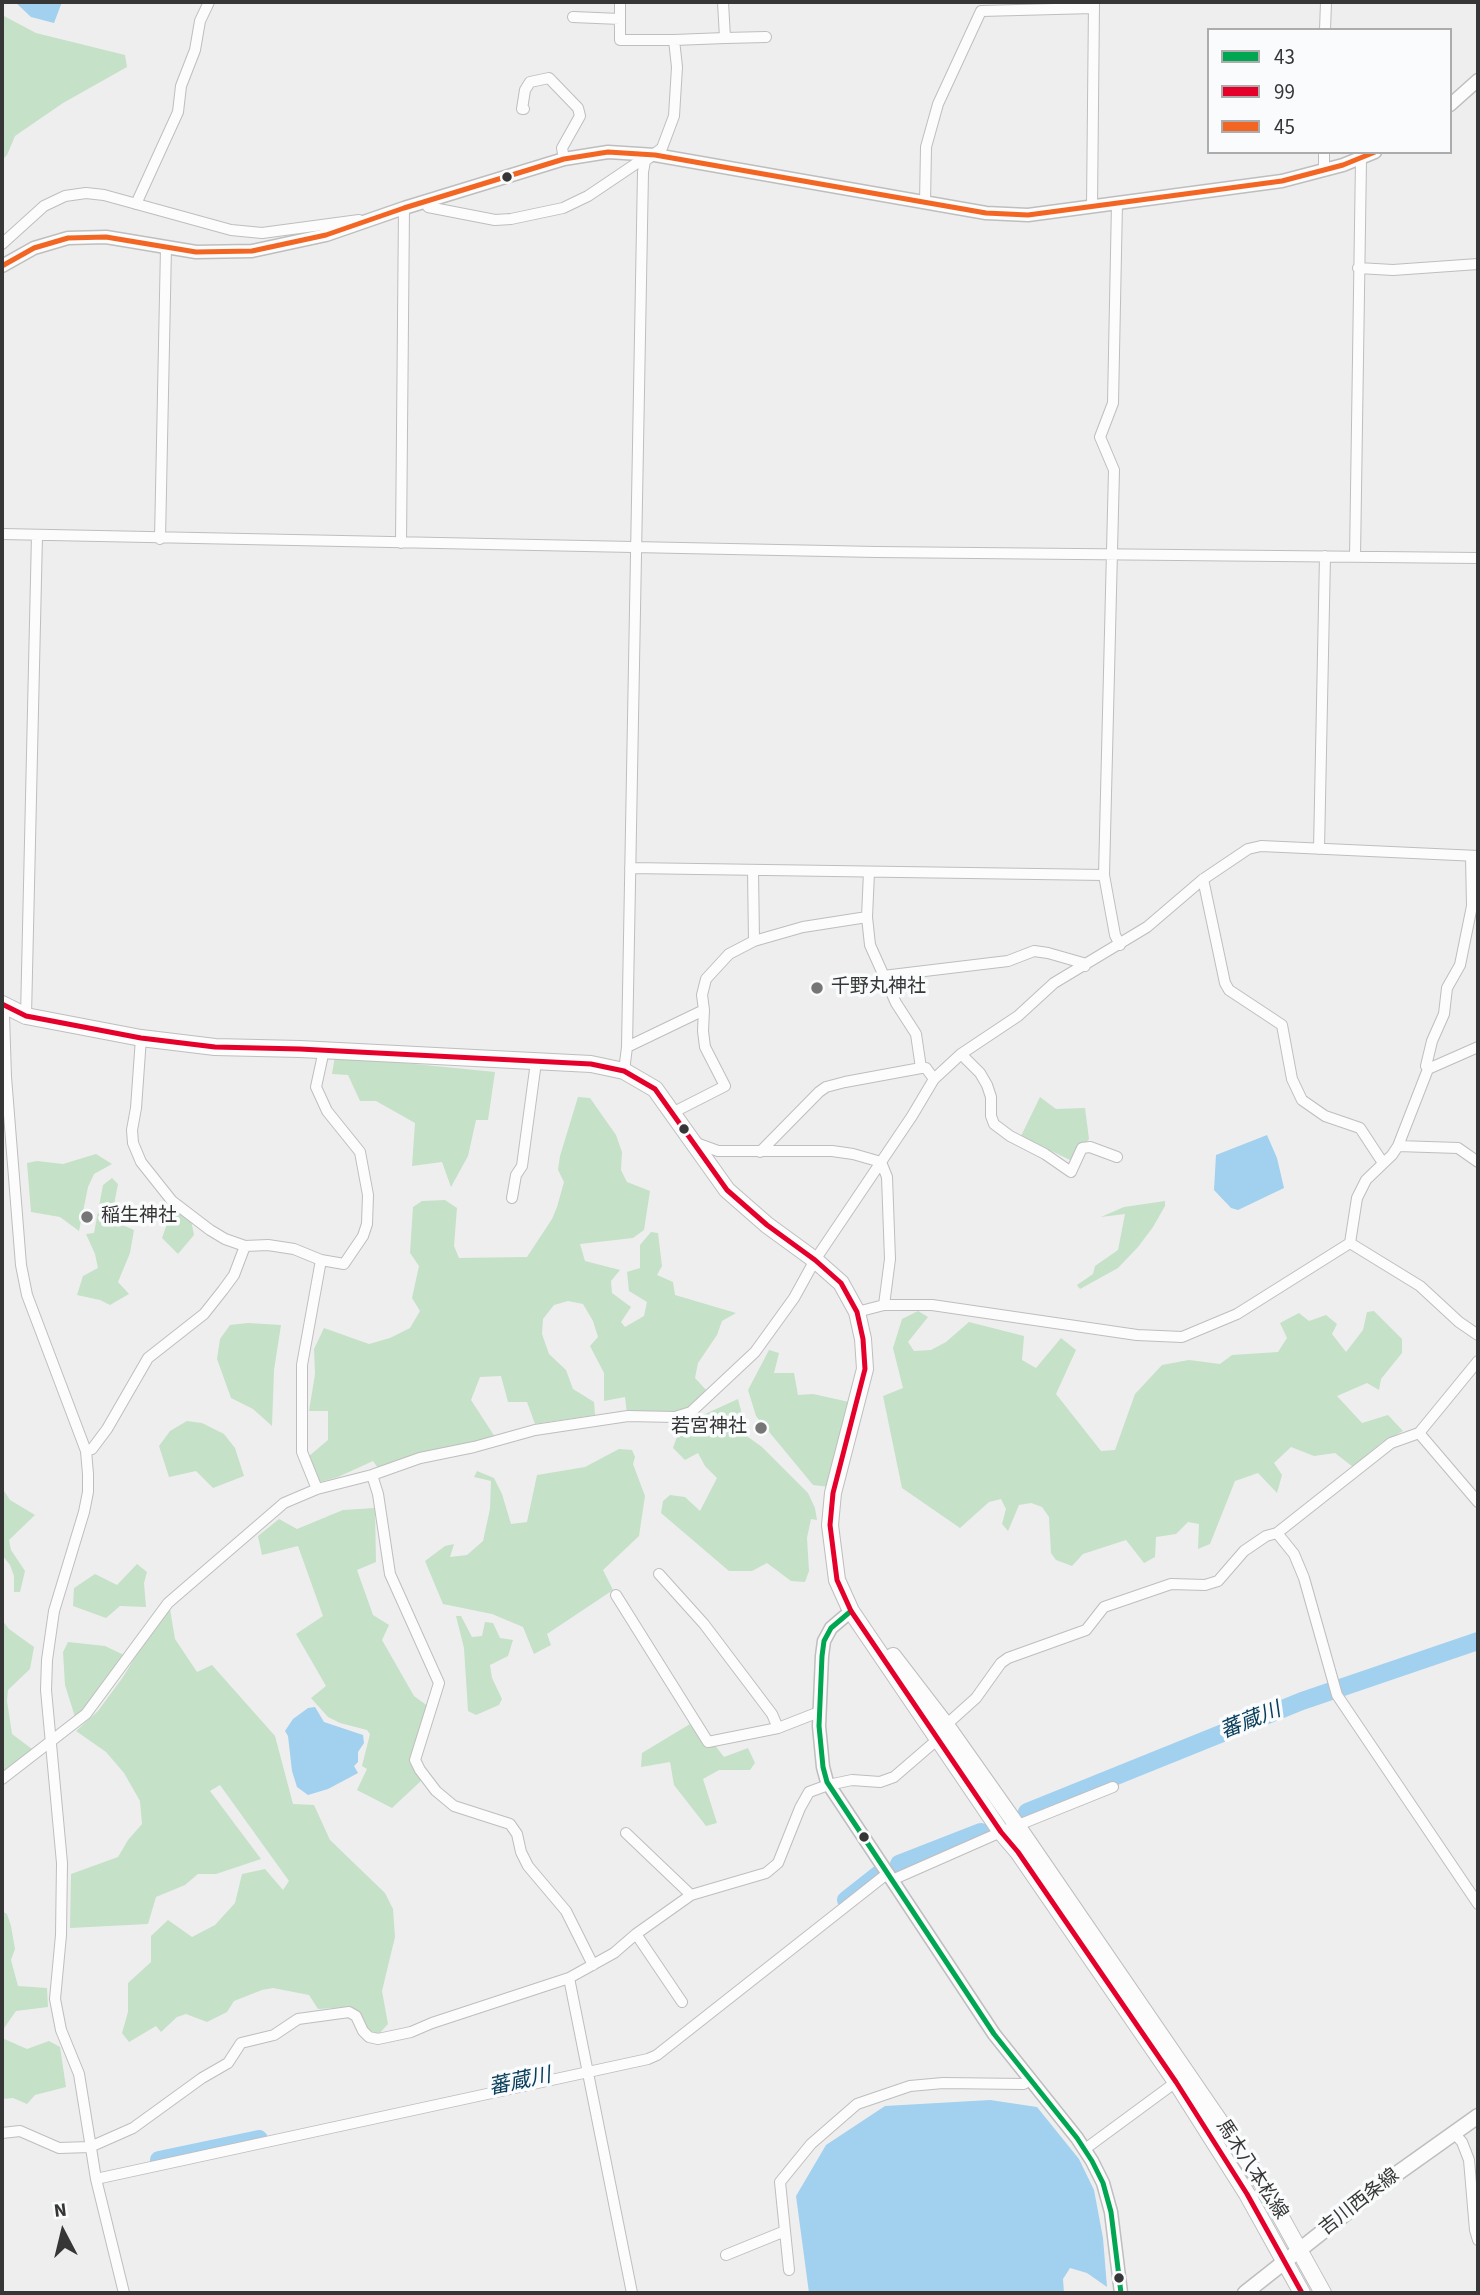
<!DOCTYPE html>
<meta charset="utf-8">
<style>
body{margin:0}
#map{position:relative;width:1480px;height:2295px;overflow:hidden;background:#eee;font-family:"Source Sans 3",sans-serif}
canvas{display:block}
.frame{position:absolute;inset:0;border:4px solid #363636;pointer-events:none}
.legend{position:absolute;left:1207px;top:28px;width:245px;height:126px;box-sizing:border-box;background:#fafbfc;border:2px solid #acacad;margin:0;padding:9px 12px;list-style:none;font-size:21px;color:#363636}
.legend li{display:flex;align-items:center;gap:14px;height:35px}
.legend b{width:35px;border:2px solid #acacad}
.north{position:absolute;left:28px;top:2197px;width:70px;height:70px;-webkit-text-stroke:5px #fafbfc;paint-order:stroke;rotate:353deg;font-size:19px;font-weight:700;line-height:28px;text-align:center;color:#363636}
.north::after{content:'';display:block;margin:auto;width:24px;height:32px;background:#363636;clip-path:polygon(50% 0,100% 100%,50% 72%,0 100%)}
</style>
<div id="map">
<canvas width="1480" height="2295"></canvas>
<div class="frame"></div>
<ul class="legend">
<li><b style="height:9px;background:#00a651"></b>43</li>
<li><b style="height:9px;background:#e4002b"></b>99</li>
<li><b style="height:9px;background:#f26522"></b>45</li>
</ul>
<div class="north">N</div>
</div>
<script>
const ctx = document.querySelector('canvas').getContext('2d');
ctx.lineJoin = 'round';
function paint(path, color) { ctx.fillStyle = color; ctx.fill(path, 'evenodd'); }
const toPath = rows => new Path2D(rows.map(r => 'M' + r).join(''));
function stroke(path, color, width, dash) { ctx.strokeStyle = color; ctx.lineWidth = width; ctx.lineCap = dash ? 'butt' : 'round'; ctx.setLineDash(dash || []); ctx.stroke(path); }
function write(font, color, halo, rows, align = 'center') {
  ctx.font = font + ' "Source Sans 3","Noto Sans JP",sans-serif'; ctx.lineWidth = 7; ctx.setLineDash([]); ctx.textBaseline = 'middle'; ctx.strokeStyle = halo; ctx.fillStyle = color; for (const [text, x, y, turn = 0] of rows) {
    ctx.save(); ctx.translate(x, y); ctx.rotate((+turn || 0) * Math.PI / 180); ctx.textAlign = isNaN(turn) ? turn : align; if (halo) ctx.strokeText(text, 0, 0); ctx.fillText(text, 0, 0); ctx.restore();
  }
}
paint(toPath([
 [2,15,36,33,125,55,127,67,63,103,15,136,7,155,2,160],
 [335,1056,495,1072,488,1120,476,1120,468,1156,451,1187,442,1162,412,1166,415,1123,376,1101,360,1101,348,1075,332,1074],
 [578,1097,590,1098,616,1135,622,1152,621,1170,627,1182,650,1191,644,1230,633,1238,580,1244,585,1261,620,1270,611,1281,612,1293,631,1307,621,1322,625,1327,644,1316,647,1302,629,1291,627,1272,640,1268,640,1245,651,1232,658,1233,662,1266,657,1275,673,1282,675,1295,736,1313,722,1321,717,1335,698,1363,695,1378,707,1391,690,1408,672,1414,627,1414,625,1397,604,1401,604,1373,590,1346,598,1337,593,1321,583,1304,568,1301,554,1305,543,1319,542,1334,549,1354,566,1370,573,1389,594,1402,595,1415,535,1424,527,1402,508,1402,501,1376,480,1377,471,1400,495,1437,440,1449,378,1468,373,1461,338,1477,320,1482,309,1456,328,1440,328,1411,309,1411,315,1374,314,1349,324,1328,369,1344,390,1338,410,1328,420,1311,412,1298,419,1266,410,1253,413,1207,422,1201,445,1200,457,1208,454,1246,459,1258,527,1257,552,1219,557,1207,564,1182,558,1170,560,1156],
 [1040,1097,1056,1109,1085,1108,1089,1139,1072,1161,1021,1136],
 [96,1154,112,1164,94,1174,88,1187,79,1231,60,1217,31,1212,27,1163,37,1161,63,1164],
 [112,1178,118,1184,111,1220,134,1230,130,1253,118,1282,129,1294,110,1305,100,1300,77,1295,83,1276,98,1268,95,1254,86,1234,94,1233,103,1185],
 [1165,1201,1165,1206,1153,1227,1138,1247,1118,1268,1080,1289,1077,1285,1093,1274,1095,1266,1118,1250,1125,1214,1101,1217,1124,1207],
 [173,1207,191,1220,194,1235,178,1254,162,1238],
 [918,1311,928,1317,908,1342,914,1351,931,1350,946,1342,969,1322,1024,1336,1022,1360,1036,1368,1061,1338,1076,1350,1056,1394,1101,1451,1115,1450,1135,1394,1162,1365,1189,1360,1220,1364,1232,1355,1278,1352,1287,1338,1280,1323,1299,1313,1309,1321,1326,1315,1337,1324,1332,1334,1346,1352,1363,1330,1367,1312,1374,1311,1402,1339,1402,1353,1381,1379,1379,1390,1367,1383,1337,1396,1362,1423,1388,1415,1403,1431,1381,1443,1353,1467,1335,1453,1314,1456,1291,1447,1274,1463,1282,1475,1277,1493,1258,1473,1235,1481,1210,1544,1198,1549,1199,1524,1188,1522,1176,1534,1156,1537,1155,1557,1144,1563,1126,1540,1083,1554,1072,1566,1056,1560,1051,1553,1049,1517,1042,1507,1031,1503,1019,1505,1008,1531,1002,1524,1006,1509,1001,1499,989,1502,960,1528,902,1488,883,1396,903,1388,893,1348,902,1319],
 [248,1323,281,1325,274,1370,272,1426,253,1409,231,1398,217,1359,220,1339,230,1325],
 [769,1350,779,1353,774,1373,794,1373,798,1395,813,1394,849,1402,829,1487,813,1485,756,1416,748,1390],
 [738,1399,748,1437,762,1447,808,1493,815,1508,817,1520,811,1519,807,1538,809,1571,805,1582,791,1581,767,1563,752,1571,729,1571,661,1513,663,1501,670,1495,685,1497,700,1511,717,1478,705,1466,698,1453,685,1460,673,1448,681,1425],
 [187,1421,202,1423,224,1434,235,1448,244,1476,213,1488,196,1471,169,1477,159,1446,170,1431],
 [619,1449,632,1450,635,1457,633,1464,645,1496,639,1536,603,1570,613,1590,547,1634,551,1645,534,1654,523,1627,492,1614,443,1604,425,1561,445,1546,454,1544,450,1557,467,1555,483,1541,490,1509,491,1481,474,1477,477,1471,494,1478,502,1494,511,1524,527,1522,537,1475,585,1467],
 [2,1488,10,1500,35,1515,9,1540,11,1550,25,1571,20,1592,14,1592,14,1576,10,1565,2,1555],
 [375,1508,376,1562,357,1570,373,1615,389,1625,382,1640,414,1696,429,1707,412,1761,422,1780,392,1808,357,1790,367,1769,362,1766,370,1734,367,1730,340,1723,328,1717,311,1698,326,1686,296,1634,323,1616,298,1546,262,1555,258,1536,279,1519,297,1529,343,1510],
 [137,1564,147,1572,144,1583,146,1607,120,1606,106,1618,73,1606,74,1588,95,1574,117,1585],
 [170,1609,175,1639,197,1672,212,1665,275,1736,293,1804,314,1805,330,1840,385,1893,393,1909,395,1937,382,1991,388,2024,378,2035,367,2028,359,2013,349,2007,318,2009,309,1995,273,1988,262,1990,234,2001,227,2012,207,2022,186,2014,177,2017,161,2032,156,2026,129,2042,122,2033,128,2012,128,1983,151,1962,151,1936,168,1920,192,1937,215,1925,235,1903,242,1874,265,1869,283,1890,289,1881,220,1785,210,1791,261,1859,216,1874,198,1874,185,1885,156,1897,148,1924,70,1928,71,1874,118,1857,128,1840,142,1824,140,1801,124,1773,106,1752,76,1731,98,1711,123,1677,157,1621],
 [456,1616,461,1616,472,1637,482,1636,485,1622,493,1623,500,1638,513,1640,508,1656,490,1665,492,1678,502,1699,499,1705,476,1715,468,1711,464,1648],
 [2,1620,9,1629,34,1647,30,1669,8,1690,7,1701,12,1734,32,1749,2,1772],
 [68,1642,105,1646,126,1656,93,1701,75,1717,65,1685,63,1652],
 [690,1724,705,1744,714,1744,724,1757,748,1748,755,1763,750,1770,719,1770,703,1779,717,1823,706,1826,674,1785,670,1762,641,1767,642,1753],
 [2,1911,7,1914,11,1926,15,1949,11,1960,18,1986,47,1988,48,2007,16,2011,2,2031],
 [2,2038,27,2049,49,2041,60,2047,66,2087,35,2095,27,2104,13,2098,2,2099]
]), '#c5e1c8');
paint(toPath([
 [15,2,62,2,54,23,31,17],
 [1267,1135,1277,1158,1284,1188,1238,1210,1231,1208,1214,1190,1216,1155],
 [315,1707,324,1722,363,1735,364,1743,358,1752,358,1762,354,1766,358,1773,328,1789,308,1795,297,1787,292,1771,288,1736,285,1731,293,1719,308,1708],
 [990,2100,1037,2107,1079,2159,1094,2190,1103,2238,1107,2287,1087,2273,1070,2268,1063,2279,1064,2293,809,2293,796,2196,826,2145,885,2106]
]), '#a2d0ef');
stroke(toPath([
 [1027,1812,1302,1701,1478,1641],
 [899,1864,981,1832],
 [846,1900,879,1874],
 [159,2160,259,2139]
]), '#a2d0ef', 18);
const minor = toPath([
 [620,2,620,40,674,40,725,38,723,2],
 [573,17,620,19],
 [1325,30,1326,2],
 [725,38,766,37],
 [524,109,522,109,525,90,530,82,549,78,578,108,580,116,562,148,564,159],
 [1324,170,1324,152],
 [425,202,428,207,495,220,511,219,563,208,588,196,637,163,645,161,645,158],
 [925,203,926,147,938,104,981,11,1093,8],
 [1117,203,1113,403,1100,437,1114,470,1104,875,1115,935,1120,945],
 [136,204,178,112,181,86,195,50,200,21,209,2],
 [1092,207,1094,2],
 [2,244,44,206,65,196,86,193,104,195,231,230,262,233,359,220],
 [1358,268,1393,270,1478,264],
 [2,534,876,552,1478,558],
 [160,539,166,247],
 [401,543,404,208],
 [1355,557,1361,160],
 [1319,849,1325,556],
 [630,868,1104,875],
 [753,870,754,941],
 [869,872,867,917,870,945,896,1003,916,1034,921,1068],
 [1203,879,1225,983,1229,990,1282,1025,1292,1079,1302,1100,1325,1116,1360,1128,1383,1163],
 [883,976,1008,961,1034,951,1048,953,1083,963,1085,966],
 [7,1008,4,1015,6,1077,21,1265,27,1295,86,1451,88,1474,88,1492,84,1512,54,1611,47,1660,46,1690,62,1863,61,1935,55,1999,61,2030,79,2074,96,2179,124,2293],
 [26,1016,37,535],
 [141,1038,136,1108,132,1130,133,1143,141,1162,172,1201,210,1230,225,1239,245,1246,268,1245,294,1249,321,1260,344,1264,363,1236,367,1224,368,1195,360,1152,327,1111,316,1087,324,1050],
 [627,1047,704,1010,702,995,706,979,729,954,754,941,803,927,867,917],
 [1478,1047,1428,1069,1398,1146,1392,1155,1366,1180,1357,1198,1350,1243,1420,1286,1459,1322,1478,1335],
 [961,1054,980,1073,987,1085,991,1097,991,1116,994,1124,1010,1136,1045,1154,1071,1172,1082,1148,1090,1147,1117,1157],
 [1428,1069,1426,1066,1432,1041,1444,1014,1447,988,1460,965,1472,906,1471,856],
 [624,1071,627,1047,643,172,645,161,662,148,674,116,677,67,674,40],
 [672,1113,725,1086,705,1047,703,1031,704,1010],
 [696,1143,718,1151,832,1151,853,1154,881,1162,887,1177,890,1259,884,1305],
 [1398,1146,1458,1148,1478,1162],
 [760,1152,819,1092,826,1087,845,1082,921,1068,926,1068,934,1079],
 [512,1198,516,1175,522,1166,536,1062],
 [857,1312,884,1305,932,1305,1137,1335,1182,1337,1237,1314,1350,1243],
 [1419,1433,1478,1502],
 [86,1451,92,1449,107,1429,148,1358,204,1314,223,1290,234,1275,245,1246],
 [372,1475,378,1494,390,1574,439,1683,415,1760,420,1770,436,1791,454,1806,510,1824,517,1834,521,1852,528,1866,566,1911,593,1965],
 [317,1489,302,1452,302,1365,321,1260],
 [1277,1533,1294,1554,1304,1578,1337,1695,1478,1904],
 [659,1574,704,1624,772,1714,778,1728],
 [616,1595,708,1742,778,1728,819,1712],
 [946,1725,976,1698,1001,1663,1008,1658,1086,1630,1104,1607,1171,1584,1205,1585,1218,1581,1244,1551,1266,1536,1277,1533,1391,1443,1419,1433,1478,1361],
 [2,1779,86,1714,168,1603,284,1503,317,1489,372,1475,420,1458,474,1447,535,1430,628,1416,675,1417,691,1412,755,1352,794,1298,815,1260,912,1116,934,1079,961,1054,1018,1016,1054,983,1147,927,1202,880,1248,849,1261,846,1478,856],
 [626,1833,691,1895],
 [892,1880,1001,1832,1113,1787],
 [636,1934,682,2002],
 [569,1978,632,2293],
 [1453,2132,1462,2142,1469,2160,1475,2230,1478,2240],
 [2,2133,20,2131,59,2148,90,2147,133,2128,202,2078,228,2063,241,2043,274,2035,298,2019,349,2012,356,2016,363,2031,369,2037,378,2039,411,2032,432,2023,569,1978,614,1953,636,1934,691,1895,766,1873,778,1863,800,1808,809,1792,828,1785,852,1780,880,1782,894,1777,938,1739],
 [1085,2149,1176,2082],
 [96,2179,648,2059,657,2055,888,1873],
 [785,2231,789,2270],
 [726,2255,785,2231,780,2182,811,2144,857,2104,910,2086,943,2083,1024,2084,1030,2079]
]);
const tertiary = toPath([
 [1450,105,1478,80],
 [2,266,34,248,68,238,106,237,196,252,252,251,326,235,404,208,564,159,608,152,655,155,986,213,1028,215,1282,181,1343,165,1375,152],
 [851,1611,831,1628,824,1641,822,1656,819,1726,823,1767,827,1782,994,2034,1077,2138,1092,2161,1103,2183,1111,2212,1121,2293]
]);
const secondary = toPath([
 [1245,2293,1388,2180,1478,2116]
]);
const primary = toPath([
 [2,1004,26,1016,141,1038,215,1047,300,1049,591,1064,624,1071,655,1089,727,1190,767,1225,815,1260,841,1283,857,1312,863,1339,865,1369,833,1493,830,1525,837,1580,851,1611,1001,1832,1018,1852,1176,2082,1247,2194,1302,2293],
 [893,1656,946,1725,1018,1827,1262,2183,1323,2293]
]);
stroke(minor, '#bebebe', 12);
stroke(tertiary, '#bebebe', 15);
stroke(secondary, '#bebebe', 17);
stroke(primary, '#bebebe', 18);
stroke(minor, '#fcfcfc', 10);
stroke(tertiary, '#fcfcfc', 12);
stroke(secondary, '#fcfcfc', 14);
stroke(primary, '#fcfcfc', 16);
stroke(toPath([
 [851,1611,831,1628,824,1641,822,1656,819,1726,823,1767,827,1782,994,2034,1077,2138,1092,2161,1103,2183,1111,2212,1121,2293]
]), '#00a651', 5);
stroke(toPath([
 [2,1004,26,1016,141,1038,215,1047,300,1049,591,1064,624,1071,655,1089,727,1190,767,1225,815,1260,841,1283,857,1312,863,1339,865,1369,833,1493,830,1525,837,1580,851,1611,1001,1832,1018,1852,1176,2082,1247,2194,1302,2293]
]), '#e4002b', 5);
stroke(toPath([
 [2,266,34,248,68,238,106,237,196,252,252,251,326,235,404,208,564,159,608,152,655,155,986,213,1028,215,1282,181,1343,165,1375,152]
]), '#f26522', 5);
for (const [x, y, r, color] of [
 [507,177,6,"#363636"],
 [817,988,7,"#767676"],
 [684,1129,6,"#363636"],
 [87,1217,7,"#767676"],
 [761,1428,7,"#767676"],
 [864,1837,6,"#363636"],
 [1119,2278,6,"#363636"]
]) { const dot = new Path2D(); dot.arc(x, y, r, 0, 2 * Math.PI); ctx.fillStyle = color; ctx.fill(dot); stroke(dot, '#fafbfc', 2.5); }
write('19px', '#363636', '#fafbfc', [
 ["千野丸神社",831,988],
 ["稲生神社",101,1217],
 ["若宮神社",747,1428,"right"]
], 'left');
write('19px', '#363636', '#fafbfc', [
 ["馬木八本松線",1251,2170,57],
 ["吉川西条線",1360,2203,-38]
]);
write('italic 21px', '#073d5b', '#fafbfc', [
 ["蕃蔵川",1251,1722,-22],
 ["蕃蔵川",520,2083,-12]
]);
</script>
